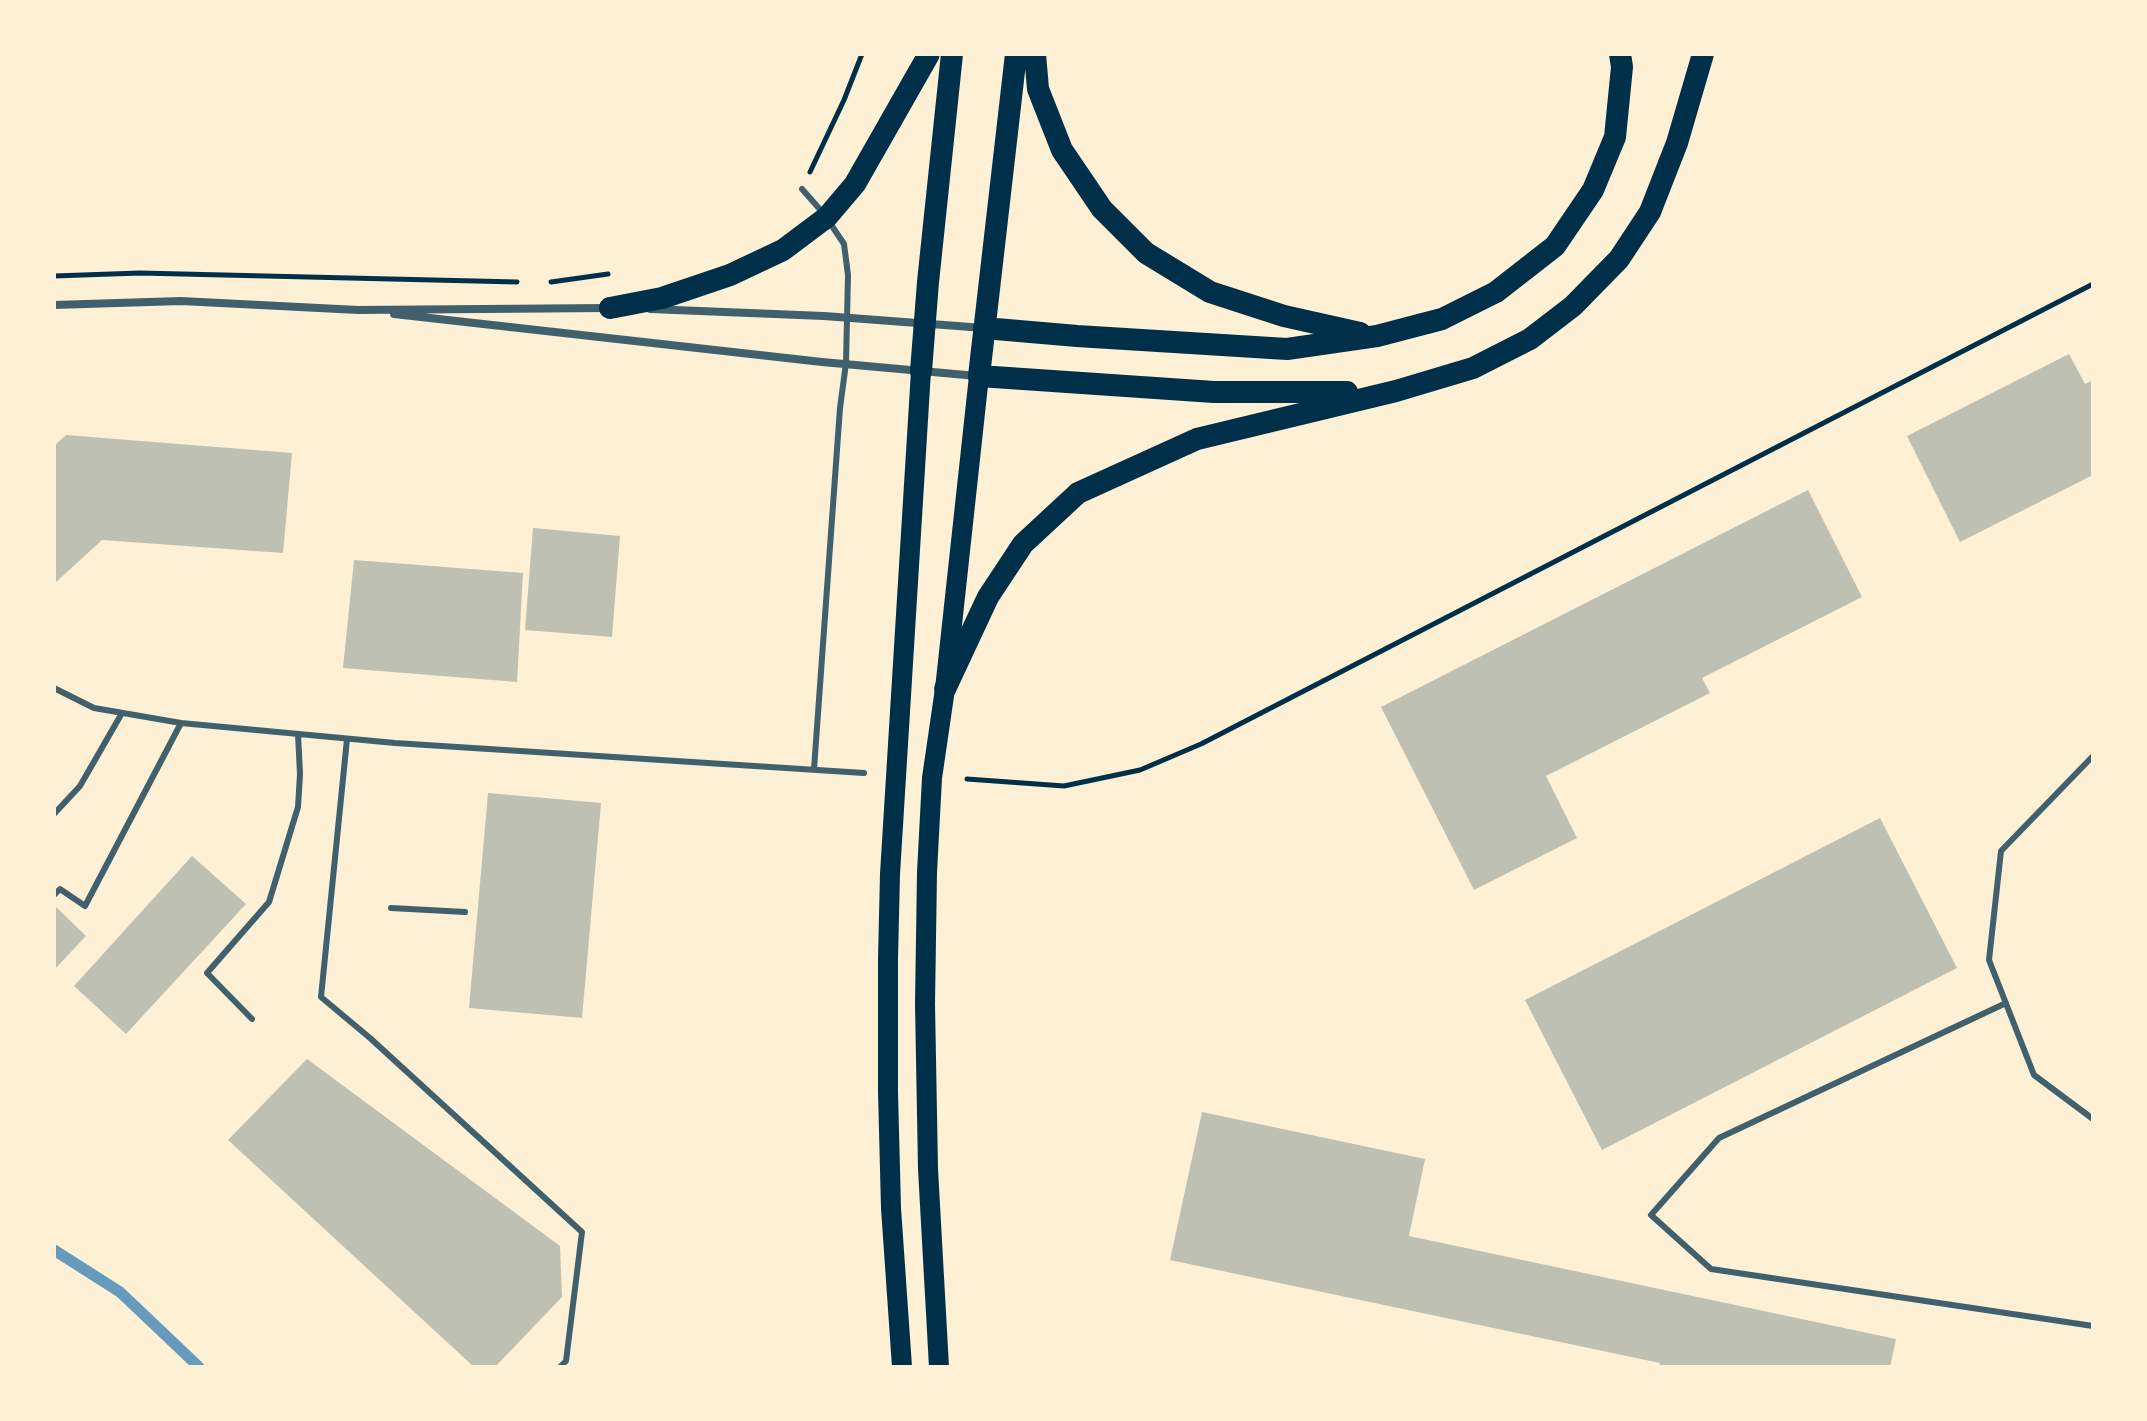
<!DOCTYPE html>
<style>
body{margin:0}
#map{position:relative;width:2147px;height:1421px;overflow:hidden;background:#fdf0d5;font-family:"Fira Sans Condensed",sans-serif}
canvas{display:block}
.frame{position:absolute;inset:0;border:56px solid #fdf0d5;pointer-events:none}
</style>
<div id="map">
<canvas width="2147" height="1421"></canvas>
<div class="frame"></div>
</div>
<script>
const ctx = document.querySelector('canvas').getContext('2d');
ctx.lineJoin = 'round';
const toPath = rows => new Path2D(rows.map(r => 'M' + r).join(''));
function stroke(path, color, width, dash) { ctx.strokeStyle = color; ctx.lineWidth = width; ctx.lineCap = dash ? 'butt' : 'round'; ctx.setLineDash(dash || []); ctx.stroke(path); }
function paint(path, color) { ctx.fillStyle = color; ctx.fill(path, 'evenodd'); }
stroke(toPath([
 [54,1250,120,1292,199,1367]
]), '#669bbc', 11);
paint(toPath([
 [2069,354,2085,384,2093,380,2093,475,1960,542,1907,436],
 [66,435,292,453,283,553,102,540,54,584,54,446],
 [1808,490,1862,597,1702,678,1710,693,1546,776,1577,838,1474,890,1381,707],
 [533,528,620,536,612,637,525,630],
 [354,560,523,573,517,682,343,668],
 [488,793,601,803,582,1018,469,1008],
 [1880,818,1957,968,1602,1150,1525,1000],
 [192,856,246,904,126,1034,74,986],
 [54,905,86,936,54,970],
 [307,1059,560,1246,562,1297,495,1367,474,1367,228,1140],
 [1202,1112,1425,1159,1409,1236,1896,1339,1890,1367,1659,1367,1660,1363,1170,1260]
]), '#bec0b2');
stroke(toPath([
 [810,172,844,100,862,54],
 [54,276,140,273,517,282],
 [551,282,608,274],
 [967,779,1064,786,1140,770,1201,744,2093,284]
]), '#003049', 5);
stroke(toPath([
 [802,189,824,214],
 [54,688,94,708,181,723,395,743,864,773],
 [347,739,321,997,370,1038,582,1232,566,1361,560,1367],
 [2093,756,2001,851,1989,960,2034,1075,2093,1119],
 [814,769,840,408,846,363,848,275,844,244,830,223],
 [54,814,80,786,122,713],
 [54,895,60,889,85,906,181,723],
 [391,908,465,912],
 [2006,1003,1719,1138,1651,1215,1711,1269,2093,1326],
 [252,1019,207,973,269,902,298,807,300,774,298,734]
]), '#3f606c', 6);
stroke(toPath([
 [54,305,181,301,358,310,608,308],
 [650,309,824,316,984,328],
 [394,314,822,362,977,376]
]), '#3f606c', 8);
stroke(toPath([
 [902,1367,891,1208,888,1092,888,959,890,874,921,371],
 [939,1367,928,1169,925,1004,927,872,932,778,945,689,979,376]
]), '#003049', 20);
stroke(toPath([
 [1016,54,979,376,1214,392,1347,392],
 [1035,54,1038,89,1062,150,1102,209,1146,253,1210,292,1284,316,1360,333],
 [610,308,662,298,730,275,783,250,827,217,855,184,929,54],
 [984,328,1077,336,1287,349,1377,336,1442,319,1496,292,1555,246,1593,190,1615,137,1622,67,1620,54],
 [921,371,928,282,952,54],
 [945,689,988,597,1023,544,1078,493,1197,439,1396,391,1473,368,1530,339,1573,306,1619,259,1650,212,1677,143,1703,54]
]), '#003049', 22);
</script>
